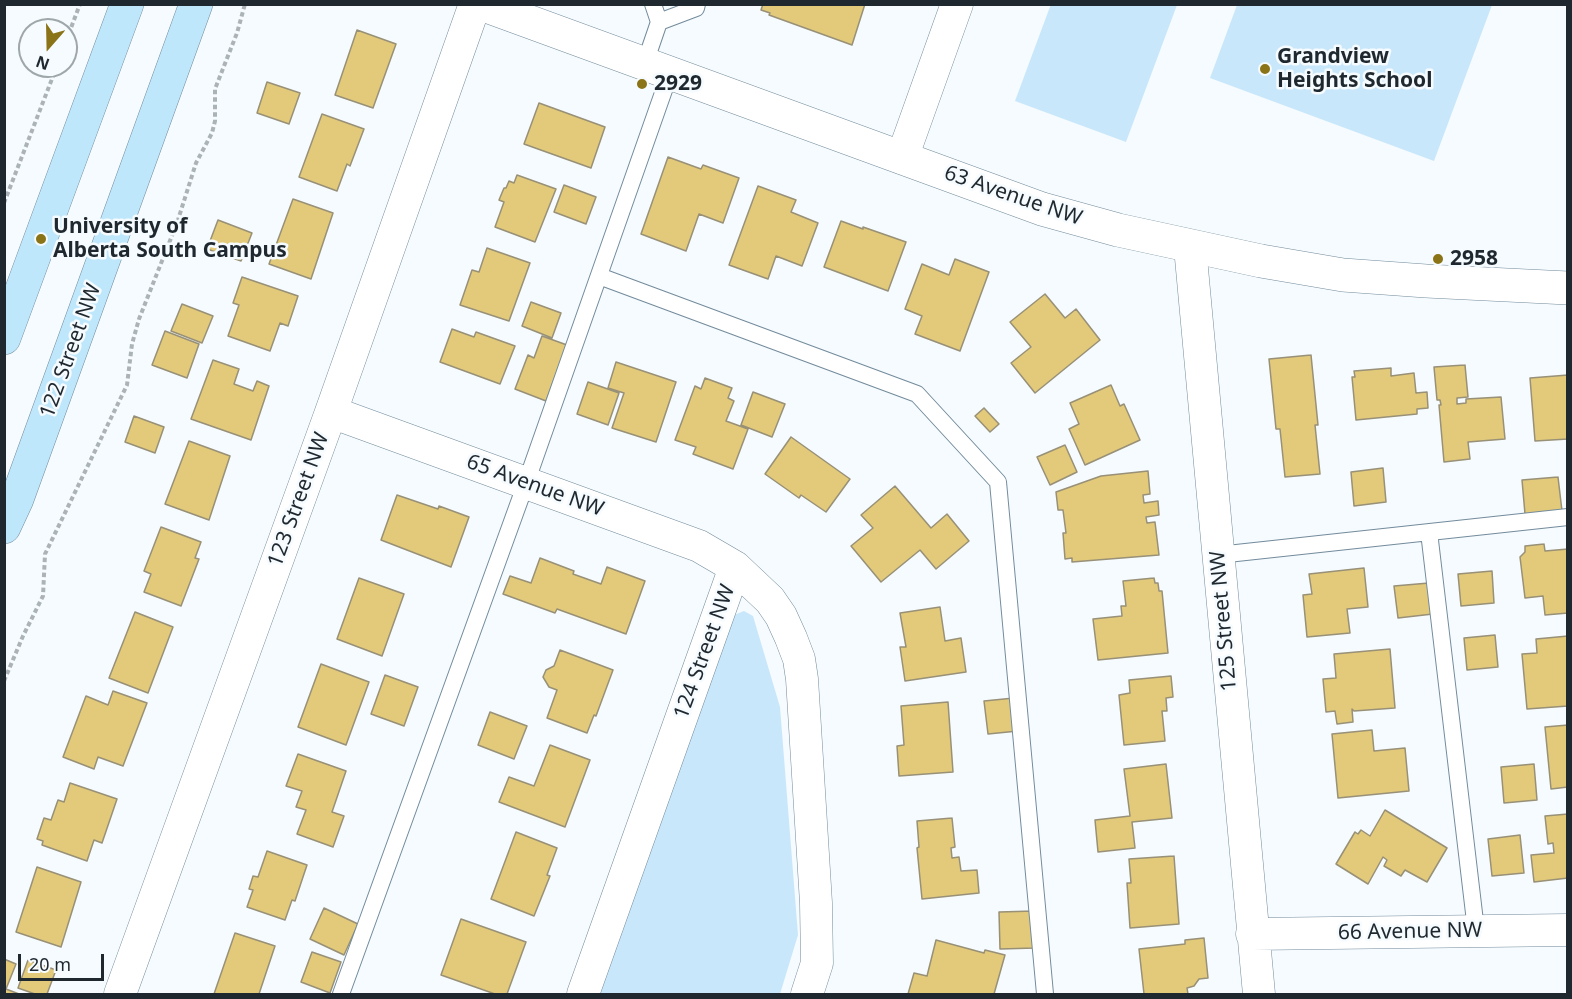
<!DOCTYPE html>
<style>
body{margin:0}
#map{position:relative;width:1572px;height:999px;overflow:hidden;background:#f5fbfe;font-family:"Noto Sans",sans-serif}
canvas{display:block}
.frame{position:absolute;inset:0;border:6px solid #1f282f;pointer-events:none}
.north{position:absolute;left:18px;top:18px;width:60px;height:60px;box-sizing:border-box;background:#f5fbfe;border:2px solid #9fa7ab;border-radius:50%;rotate:200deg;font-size:16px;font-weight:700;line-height:24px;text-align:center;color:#1f282f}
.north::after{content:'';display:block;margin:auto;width:21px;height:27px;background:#8b7417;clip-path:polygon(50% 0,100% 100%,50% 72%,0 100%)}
.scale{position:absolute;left:18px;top:954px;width:86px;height:27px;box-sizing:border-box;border:3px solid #1f282f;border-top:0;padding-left:8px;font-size:18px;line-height:21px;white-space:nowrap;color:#1f282f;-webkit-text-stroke:4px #f5fbfe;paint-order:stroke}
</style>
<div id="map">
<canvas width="1572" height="999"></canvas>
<div class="frame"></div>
<div class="north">N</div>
<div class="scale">20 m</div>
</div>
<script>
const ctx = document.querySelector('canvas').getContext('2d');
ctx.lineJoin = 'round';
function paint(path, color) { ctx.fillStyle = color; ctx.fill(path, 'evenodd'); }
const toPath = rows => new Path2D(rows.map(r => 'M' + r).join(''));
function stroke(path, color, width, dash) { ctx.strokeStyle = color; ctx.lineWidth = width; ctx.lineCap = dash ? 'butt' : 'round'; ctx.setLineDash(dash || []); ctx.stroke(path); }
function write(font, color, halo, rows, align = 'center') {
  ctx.font = font + ' "Noto Sans",sans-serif'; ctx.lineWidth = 5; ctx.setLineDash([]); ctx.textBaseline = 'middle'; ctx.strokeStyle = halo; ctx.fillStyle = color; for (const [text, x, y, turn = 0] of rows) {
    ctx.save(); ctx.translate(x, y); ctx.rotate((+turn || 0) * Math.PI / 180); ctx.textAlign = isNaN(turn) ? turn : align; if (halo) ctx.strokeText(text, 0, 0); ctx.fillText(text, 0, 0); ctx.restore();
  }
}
paint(toPath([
 [1051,4,1177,5,1126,142,1015,101],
 [1237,5,1237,4,1492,5,1434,161,1210,78],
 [744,611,753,616,780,707,798,935,780,994,598,994,734,615]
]), '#c9e7fb');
const building = toPath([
 [763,4,865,4,852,45,769,15,770,13,761,10,763,4],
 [357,30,396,44,373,108,335,95,357,30],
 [267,82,300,93,289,124,257,113,267,82],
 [539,103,605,127,591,168,524,144,539,103],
 [322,114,364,129,350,166,347,164,337,191,299,177,322,114],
 [668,157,701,169,703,165,739,178,723,223,699,214,686,251,641,234,668,157],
 [517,175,556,189,535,242,495,227,504,202,499,200,504,188,506,188,509,181,514,183,517,175],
 [564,185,596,197,586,224,554,212,564,185],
 [758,186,796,200,791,212,818,223,802,266,776,256,768,279,729,265,758,186],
 [293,199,333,213,311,279,269,264,293,199],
 [218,220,252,233,241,261,207,249,218,220],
 [841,221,863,229,863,227,906,242,888,291,824,267,841,221],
 [487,248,530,263,509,321,460,305,472,270,479,272,487,248],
 [955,259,989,272,960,351,915,334,922,316,905,309,922,264,949,275,955,259],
 [242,277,298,296,288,326,280,323,270,351,228,336,239,305,233,303,242,277],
 [1045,294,1065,318,1076,309,1100,340,1035,393,1011,363,1031,347,1010,322,1045,294],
 [531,302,561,313,552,338,522,326,531,302],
 [182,304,213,316,202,343,171,331,182,304],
 [452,329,474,337,476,332,515,346,500,384,440,362,452,329],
 [165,331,199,344,187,378,152,365,165,331],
 [542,336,567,345,546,401,515,389,528,355,534,358,542,336],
 [1311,355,1318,425,1315,425,1320,474,1285,477,1280,429,1276,429,1269,359,1311,355],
 [213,360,239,369,234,384,253,391,257,381,269,386,251,440,191,419,213,360],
 [616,362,676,382,656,442,612,428,624,393,608,388,616,362],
 [1465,365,1468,397,1457,398,1457,404,1466,403,1466,399,1501,397,1505,439,1468,442,1470,459,1444,462,1439,405,1441,405,1440,400,1437,400,1434,367,1465,365],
 [1391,368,1391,376,1414,373,1416,393,1427,392,1428,408,1417,409,1417,414,1356,420,1352,377,1355,377,1354,371,1391,368],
 [1568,375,1568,439,1535,441,1530,378,1568,375],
 [705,378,732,388,728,398,734,401,726,421,748,429,733,469,693,454,696,447,675,440,695,386,701,389,705,378],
 [588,382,619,393,608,425,577,414,588,382],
 [1111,385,1120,406,1124,404,1140,440,1085,465,1069,429,1079,424,1070,403,1111,385],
 [753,392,785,404,772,437,741,425,753,392],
 [984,408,999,424,990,432,975,416,984,408],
 [134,416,164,427,155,453,125,442,134,416],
 [791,437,850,479,826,512,801,495,799,498,765,474,791,437],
 [189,441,230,456,209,520,165,504,189,441],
 [1065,445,1077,472,1050,485,1037,457,1065,445],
 [1383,468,1386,502,1354,506,1351,472,1383,468],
 [1148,471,1150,494,1143,495,1144,503,1158,501,1159,515,1146,517,1147,523,1155,522,1159,555,1072,562,1072,558,1065,559,1063,533,1066,533,1063,510,1058,510,1056,492,1101,476,1148,471],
 [1558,477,1562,511,1525,514,1522,480,1558,477],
 [895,486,931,528,947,514,969,541,936,569,920,550,881,582,851,546,873,528,861,515,895,486],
 [397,495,438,509,439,506,469,517,451,567,381,540,397,495],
 [161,527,201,542,195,558,199,559,181,606,144,592,151,574,144,571,161,527],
 [1544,544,1545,551,1568,549,1568,613,1545,615,1543,596,1525,598,1520,557,1525,552,1525,546,1544,544],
 [540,558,574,571,573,574,601,584,607,567,645,581,626,634,557,609,555,613,503,594,510,576,531,583,540,558],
 [1364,568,1368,607,1347,609,1350,633,1307,637,1303,595,1312,594,1309,574,1364,568],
 [1492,571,1494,603,1461,606,1458,574,1492,571],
 [359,578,404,594,382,656,337,639,359,578],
 [1154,578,1155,583,1158,583,1159,591,1162,591,1168,653,1098,660,1093,619,1122,616,1121,606,1126,606,1123,581,1154,578],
 [1429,583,1433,614,1398,618,1394,586,1429,583],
 [940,607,945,641,961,638,966,672,905,681,900,647,906,647,900,613,940,607],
 [135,612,173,627,148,693,109,678,135,612],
 [1495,635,1498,667,1467,670,1464,638,1495,635],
 [1568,636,1568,706,1527,709,1522,654,1537,653,1536,639,1568,636],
 [1390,649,1395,708,1354,711,1352,709,1353,722,1337,724,1335,711,1326,712,1323,679,1336,678,1334,654,1390,649],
 [560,650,613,670,596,716,594,715,587,733,547,718,557,690,549,687,543,677,546,670,554,666,560,650],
 [321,664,369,682,346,745,298,727,321,664],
 [385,675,418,687,404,726,371,714,385,675],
 [1171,676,1173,697,1166,698,1167,711,1162,711,1165,741,1124,745,1119,695,1130,693,1129,680,1171,676],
 [113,691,147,703,123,766,98,757,94,769,63,757,86,696,108,705,113,691],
 [1014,698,1018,731,988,734,984,701,1014,698],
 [948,702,953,772,899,776,897,746,904,745,901,706,948,702],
 [490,712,527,726,514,759,478,745,490,712],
 [1568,725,1568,787,1551,789,1545,727,1568,725],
 [1372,730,1374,751,1405,748,1409,791,1338,798,1332,734,1372,730],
 [550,745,590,760,565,827,499,802,509,777,534,786,550,745],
 [298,754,346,771,332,812,344,816,333,847,297,834,306,810,296,807,302,791,286,786,298,754],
 [1166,764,1172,818,1132,822,1135,848,1098,852,1095,820,1130,816,1124,769,1166,764],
 [1534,764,1537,800,1504,803,1501,767,1534,764],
 [70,783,117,799,102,843,94,840,87,861,42,845,43,841,37,839,44,818,51,820,58,800,64,802,70,783],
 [1385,810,1447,848,1427,882,1405,870,1401,876,1384,866,1387,860,1383,857,1368,884,1336,864,1355,832,1358,834,1361,830,1370,836,1385,810],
 [1568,814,1568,878,1534,882,1531,855,1554,853,1553,843,1548,844,1545,816,1568,814],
 [952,818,955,847,951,848,952,858,959,857,961,871,977,870,979,893,922,899,917,848,919,847,917,821,952,818],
 [516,832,557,848,547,875,550,876,534,916,491,899,516,832],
 [1520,835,1524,873,1492,876,1488,839,1520,835],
 [267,851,307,865,295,901,292,900,285,920,247,907,253,890,249,889,253,876,258,877,267,851],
 [1174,856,1179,924,1130,928,1127,883,1131,883,1129,859,1174,856],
 [37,867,81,882,61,947,16,932,37,867],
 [324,908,358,924,344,955,310,939,324,908],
 [1034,911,1035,948,1000,949,999,912,1034,911],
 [461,919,526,942,507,994,495,994,441,975,461,919],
 [235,933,275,946,259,994,214,994,235,933],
 [1204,938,1208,978,1199,979,1194,986,1187,988,1188,994,1144,994,1139,949,1185,944,1185,940,1204,938],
 [936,940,984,953,985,950,1005,955,994,994,908,994,914,973,927,976,936,940],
 [312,952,341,962,330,993,301,982,312,952],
 [4,959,16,964,6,989,19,994,4,994,4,959],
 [28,960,56,970,47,994,35,994,18,988,28,960]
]);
paint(building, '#e2ca7a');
stroke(building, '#989077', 1.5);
const service = toPath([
 [659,22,696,8,697,4],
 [645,63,659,22,653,4],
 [599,276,917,394,998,482,1045,994],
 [1429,532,1476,930],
 [1218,555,1568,517],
 [341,994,526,483,670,73]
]);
const minor = toPath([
 [902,158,957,4],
 [1190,247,1259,994],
 [331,412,699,546,735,567,770,600,781,616,791,638,799,659,802,679,816,903,817,963,807,994],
 [1252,934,1568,930],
 [120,994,331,412,475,4],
 [583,994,735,567]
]);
const tertiary = toPath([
 [481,4,1042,209,1118,230,1261,261,1343,275,1426,281,1568,288]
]);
const secondary = toPath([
 [4,338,127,4],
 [4,527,17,499,196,4]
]);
stroke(service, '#738b9c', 18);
stroke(minor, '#738b9c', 33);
stroke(tertiary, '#738b9c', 34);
stroke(secondary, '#738b9c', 34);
stroke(toPath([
 [66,41,80,4],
 [4,203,57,66],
 [4,681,23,636,43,596,45,554,127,385,132,344,139,319,177,223,196,163,212,133,215,121,215,89,237,33,245,4]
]), '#acb3b7', 4, [4.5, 3]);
stroke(service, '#fff', 16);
stroke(minor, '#fff', 32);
stroke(tertiary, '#fff', 33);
stroke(secondary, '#bfe7fc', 33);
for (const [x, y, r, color] of [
 [1265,69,6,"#8b7417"],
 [642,84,6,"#8b7417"],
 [41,239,6,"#8b7417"],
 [1438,259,6,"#8b7417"]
]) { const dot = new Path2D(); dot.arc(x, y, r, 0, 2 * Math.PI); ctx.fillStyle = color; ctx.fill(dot); stroke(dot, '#f5fbfe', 2); }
write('bold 21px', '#1f282f', '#f5fbfe', [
 ["Grandview",1277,57],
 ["Heights School",1277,81],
 ["2929",654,84],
 ["University of",53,227],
 ["Alberta South Campus",53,251],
 ["2958",1450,259]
], 'left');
write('21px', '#1f282f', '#f5fbfe', [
 ["63 Avenue NW",1013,196,19],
 ["122 Street NW",71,351,-70],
 ["65 Avenue NW",535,486,20],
 ["123 Street NW",299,500,-70],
 ["125 Street NW",1224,621,-95],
 ["124 Street NW",705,652,-70],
 ["66 Avenue NW",1410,932,-1]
]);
</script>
